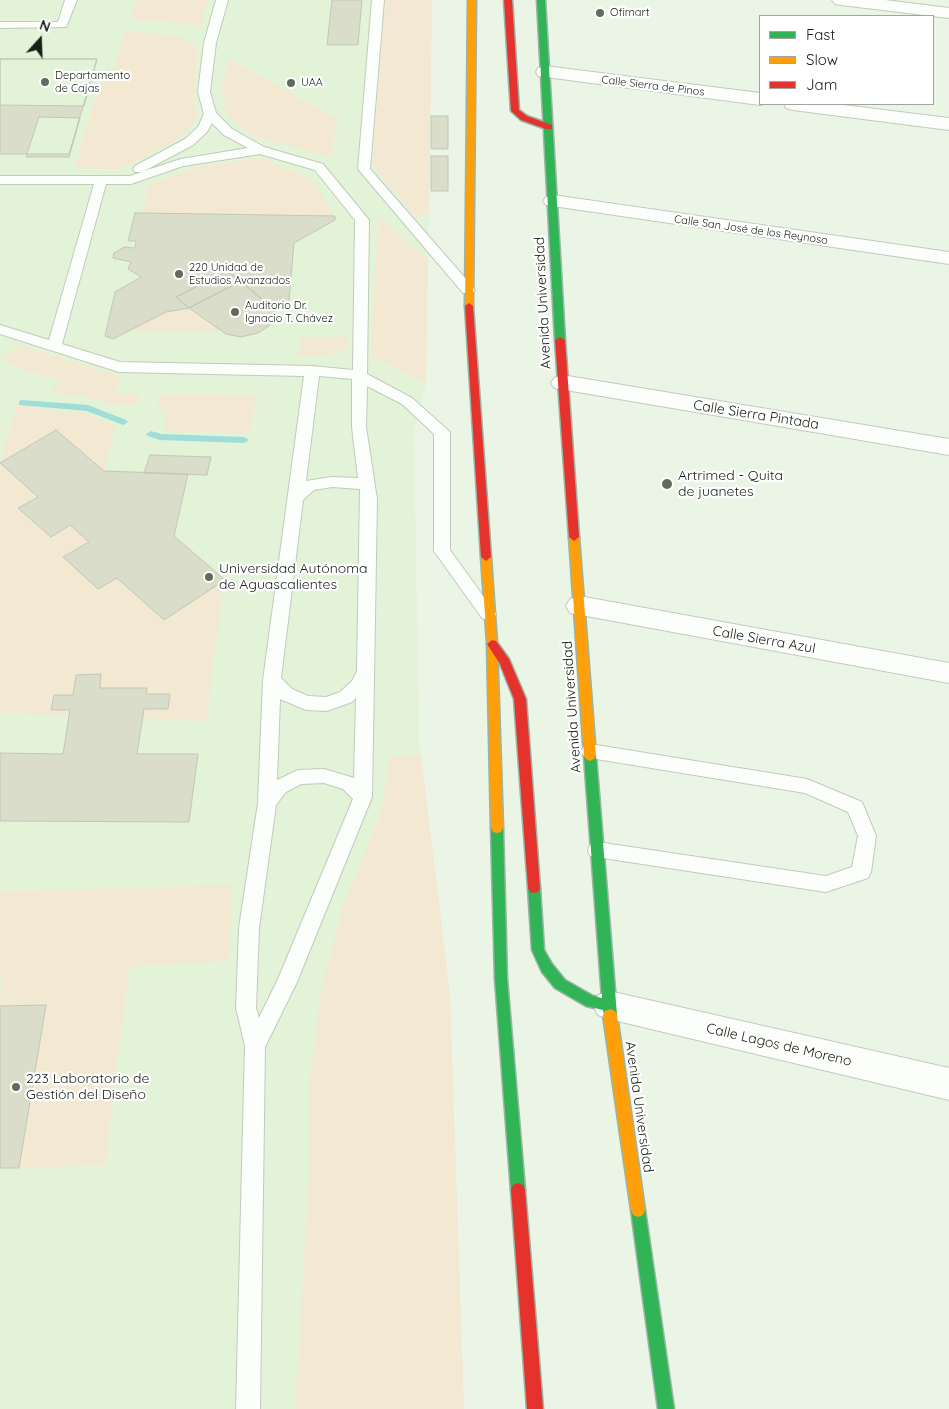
<!DOCTYPE html>
<meta charset="utf-8">
<style>
body{margin:0}
#map{position:relative;width:949px;height:1409px;overflow:hidden;background:#ebf5e5;font-family:Quicksand,sans-serif}
canvas{display:block}
.legend{position:absolute;left:759px;top:15px;width:175px;height:90px;box-sizing:border-box;background:#fff;border:1px solid #a3a5a1;margin:0;padding:6px 9px;list-style:none;font-size:15px;color:#181f14}
.legend li{display:flex;align-items:center;gap:10px;height:25px}
.legend b{width:25px;border:1px solid #a3a5a1}
.north{position:absolute;left:15px;top:15px;width:50px;height:50px;-webkit-text-stroke:4px #fff;paint-order:stroke;rotate:20deg;font-size:14px;font-weight:700;line-height:20px;text-align:center;color:#181f14}
.north::after{content:'';display:block;margin:auto;width:18px;height:22px;background:#181f14;clip-path:polygon(50% 0,100% 100%,50% 72%,0 100%)}
</style>
<div id="map">
<canvas width="949" height="1409"></canvas>
<ul class="legend">
<li><b style="height:6px;background:#30b455"></b>Fast</li>
<li><b style="height:6px;background:#ff9f0a"></b>Slow</li>
<li><b style="height:6px;background:#e5322d"></b>Jam</li>
</ul>
<div class="north">N</div>
</div>
<script>
const ctx = document.querySelector('canvas').getContext('2d');
ctx.lineJoin = 'round';
function paint(path, color) { ctx.fillStyle = color; ctx.fill(path, 'evenodd'); }
const toPath = rows => new Path2D(rows.map(r => 'M' + r).join(''));
function stroke(path, color, width, dash) { ctx.strokeStyle = color; ctx.lineWidth = width; ctx.lineCap = dash ? 'butt' : 'round'; ctx.setLineDash(dash || []); ctx.stroke(path); }
function write(font, color, halo, rows, align = 'center') {
  ctx.font = font + ' Quicksand,sans-serif'; ctx.lineWidth = 4.5; ctx.setLineDash([]); ctx.textBaseline = 'middle'; ctx.strokeStyle = halo; ctx.fillStyle = color; for (const [text, x, y, turn = 0] of rows) {
    ctx.save(); ctx.translate(x, y); ctx.rotate((+turn || 0) * Math.PI / 180); ctx.textAlign = isNaN(turn) ? turn : align; if (halo) ctx.strokeText(text, 0, 0); ctx.fillText(text, 0, 0); ctx.restore();
  }
}
paint(toPath([
 [0,0,432,0,426,383,414,431,419,741,450,994,464,1409,0,1409]
]), '#e2f3d8');
paint(toPath([
 [136,0,208,0,201,26,130,18],
 [385,0,432,0,429,213,415,216,372,165],
 [125,31,177,36,197,47,194,102,198,118,177,140,117,170,75,168,94,102,114,67],
 [228,58,338,120,330,157,253,136,227,116,222,89],
 [261,158,313,180,335,216,143,213,147,188,156,182,199,167],
 [379,217,428,260,426,384,370,356],
 [189,308,222,331,128,331,166,312],
 [300,337,348,337,348,344,341,350,329,355,298,356],
 [18,345,121,377,117,393,139,394,137,406,114,404,80,396,51,393,59,380,20,369,1,360],
 [161,394,257,395,249,434,164,430,167,410,157,409],
 [17,403,46,409,80,412,116,425,104,471,56,430,0,462],
 [0,463,38,497,19,508,51,536,70,525,89,542,63,557,98,589,117,578,164,620,215,586,224,587,206,721,0,713],
 [421,754,450,994,464,1409,295,1409,309,1172,310,1072,321,991,342,908,381,813,390,756],
 [232,885,230,961,129,967,105,1165,19,1168,46,1005,0,1006,2,972,0,971,0,891]
]), '#f3e9d3');
paint(toPath([
 [22,400,88,405,126,420,128,422,123,425,87,411,19,405,19,401,22,400],
 [151,431,161,434,244,437,249,440,244,443,160,440,148,436,146,434,151,431]
]), '#9fded8');
const building = toPath([
 [332,0,362,0,358,45,327,45,332,0],
 [0,59,97,59,69,154,0,154,0,59],
 [0,59,97,59,84,106,0,105,0,59],
 [431,116,448,116,448,149,431,149,431,116],
 [39,117,80,118,69,157,26,157,39,117],
 [431,156,448,156,448,191,431,191,431,156],
 [135,213,143,213,335,216,335,220,294,243,289,301,274,309,227,271,176,297,189,308,166,312,113,339,105,336,115,292,141,277,128,269,131,262,113,258,114,253,124,247,135,248,136,241,128,241,135,213],
 [227,271,241,281,189,308,176,297,227,271],
 [241,281,274,309,275,316,269,326,258,333,241,337,226,334,189,308,241,281],
 [56,430,104,471,188,474,174,536,225,580,164,620,117,578,98,589,63,557,89,542,70,525,51,537,18,508,38,497,0,463,56,430],
 [150,455,211,457,207,475,144,473,150,455],
 [101,674,100,688,147,688,146,694,170,694,168,709,144,709,137,754,198,754,189,822,0,821,0,753,63,754,70,710,51,710,54,695,73,695,76,675,101,674],
 [46,1005,19,1168,0,1168,0,1006,46,1005]
]);
paint(building, '#daddca');
stroke(building, '#c3c7b9', 1);
const lane = toPath([
 [65,0,77,0,66,27,0,28,0,22,58,22,65,0],
 [216,0,228,0,216,43,210,92,216,113,232,129,264,147,323,164,369,220,367,374,412,398,450,432,450,550,496,614,494,618,488,620,482,618,434,551,434,434,402,404,367,386,366,427,377,499,372,797,297,982,265,1047,260,1409,236,1409,245,1046,236,1008,239,928,258,803,263,680,304,376,119,372,0,334,0,325,49,340,94,184,0,184,0,176,130,176,142,172,135,172,133,169,135,166,185,139,198,127,204,114,198,92,204,43,216,0],
 [212,123,224,135,248,148,181,159,144,171,193,145,207,132,212,123],
 [260,154,315,170,355,220,353,370,312,366,120,362,62,344,106,184,131,184,183,166,260,154],
 [319,376,352,379,352,427,358,478,332,477,306,481,319,376],
 [332,487,360,489,357,671,352,681,340,692,326,697,308,696,292,689,281,678,303,500,314,490,332,487],
 [356,698,354,778,324,769,298,770,277,780,280,699,306,710,327,711,352,702,356,698],
 [324,783,343,789,353,799,278,979,259,1018,256,1008,259,928,276,805,286,792,301,784,324,783],
 [372,0,384,0,370,169,473,287,475,290,473,293,463,293,358,169,372,0],
 [590,744,807,779,862,802,876,836,871,872,868,878,826,892,590,856,588,850,590,844,597,842,826,876,852,867,858,836,848,812,805,793,590,758,584,756,581,751,584,746,590,744]
]);
const street = toPath([
 [832,0,885,0,949,8,949,18,841,5,835,4,832,0],
 [545,66,760,93,760,104,764,104,760,105,538,76,536,72,538,68,545,66],
 [784,104,835,104,949,118,949,130,793,110,786,108,784,104],
 [553,195,949,252,949,264,546,205,543,201,546,197,553,195],
 [562,375,949,439,949,455,554,388,551,383,554,378,562,375],
 [579,596,949,663,949,683,570,613,566,606,570,599,579,596],
 [609,991,949,1068,949,1100,609,1019,598,1015,593,1005,598,995,609,991]
]);
const fast = toPath([
 [537,0,545,0,565,340,560,343,555,340,537,0],
 [590,751,594,753,596,756,617,1015,615,1019,610,1021,605,1019,603,1010,586,1006,555,988,542,972,532,950,528,888,530,884,534,883,538,884,540,888,544,950,552,964,565,980,593,996,602,998,584,756,586,753,590,751],
 [497,823,501,824,503,828,507,979,525,1190,523,1195,518,1197,513,1195,511,1190,495,979,491,828,493,824,497,823],
 [638,1203,643,1205,645,1210,674,1409,658,1409,631,1210,633,1205,638,1203]
]);
const slow = toPath([
 [468,0,476,0,473,306,469,309,465,306,468,0],
 [574,533,579,537,596,756,594,759,590,761,586,759,584,756,569,537,574,533],
 [486,553,491,557,497,643,503,828,501,832,497,833,493,832,491,828,487,643,481,557,486,553],
 [610,1009,615,1011,617,1015,645,1210,643,1215,638,1217,633,1215,631,1210,603,1015,605,1011,610,1009]
]);
const jam = toPath([
 [504,0,512,0,519,110,527,116,552,125,552,129,546,129,521,120,511,111,504,0],
 [469,303,473,306,491,557,486,561,481,557,465,306,469,303],
 [560,337,565,340,579,537,574,541,569,537,555,340,560,337],
 [492,640,496,641,509,659,526,699,540,888,538,892,534,893,530,892,528,888,514,699,500,664,487,644,492,640],
 [518,1183,523,1185,525,1190,543,1409,527,1409,511,1190,513,1185,518,1183]
]);
stroke(lane, '#c2cabd', 2);
stroke(street, '#c2cabd', 2);
stroke(fast, '#9ab5a5', 3);
stroke(slow, '#9ab5a5', 3);
stroke(jam, '#9ab5a5', 3);
paint(lane, '#fcfefb');
paint(street, '#fcfefb');
paint(fast, '#30b455');
paint(slow, '#ff9f0a');
paint(jam, '#e5322d');
for (const [x, y, r, color] of [
 [600,13,5,"#626a5d"],
 [45,82,5,"#626a5d"],
 [291,83,5,"#626a5d"],
 [179,274,5,"#626a5d"],
 [235,312,5,"#626a5d"],
 [667,484,6,"#626a5d"],
 [209,577,5,"#626a5d"],
 [16,1087,5,"#626a5d"]
]) { const dot = new Path2D(); dot.arc(x, y, r, 0, 2 * Math.PI); ctx.fillStyle = color; ctx.fill(dot); stroke(dot, '#fff', 2); }
write('11px', '#181f14', '#fff', [
 ["Ofimart",610,13],
 ["Departamento",55,76],
 ["de Cajas",55,89],
 ["UAA",301,83],
 ["220 Unidad de",189,268],
 ["Estudios Avanzados",189,281],
 ["Auditorio Dr.",245,306],
 ["Ignacio T. Chávez",245,319]
], 'left');
write('11px', '#181f14', '#fff', [
 ["Calle Sierra de Pinos",653,86,7],
 ["Calle San José de los Reynoso",751,230,8]
]);
write('14px', '#181f14', '#fff', [
 ["Avenida Universidad",543,303,-93],
 ["Calle Sierra Pintada",756,415,9],
 ["Calle Sierra Azul",764,640,10],
 ["Avenida Universidad",572,707,-94],
 ["Calle Lagos de Moreno",779,1045,13],
 ["Avenida Universidad",639,1107,82]
]);
write('14px', '#181f14', '#fff', [
 ["Artrimed - Quita",678,476],
 ["de juanetes",678,492],
 ["Universidad Autónoma",219,569],
 ["de Aguascalientes",219,585],
 ["223 Laboratorio de",26,1079],
 ["Gestión del Diseño",26,1095]
], 'left');
</script>
